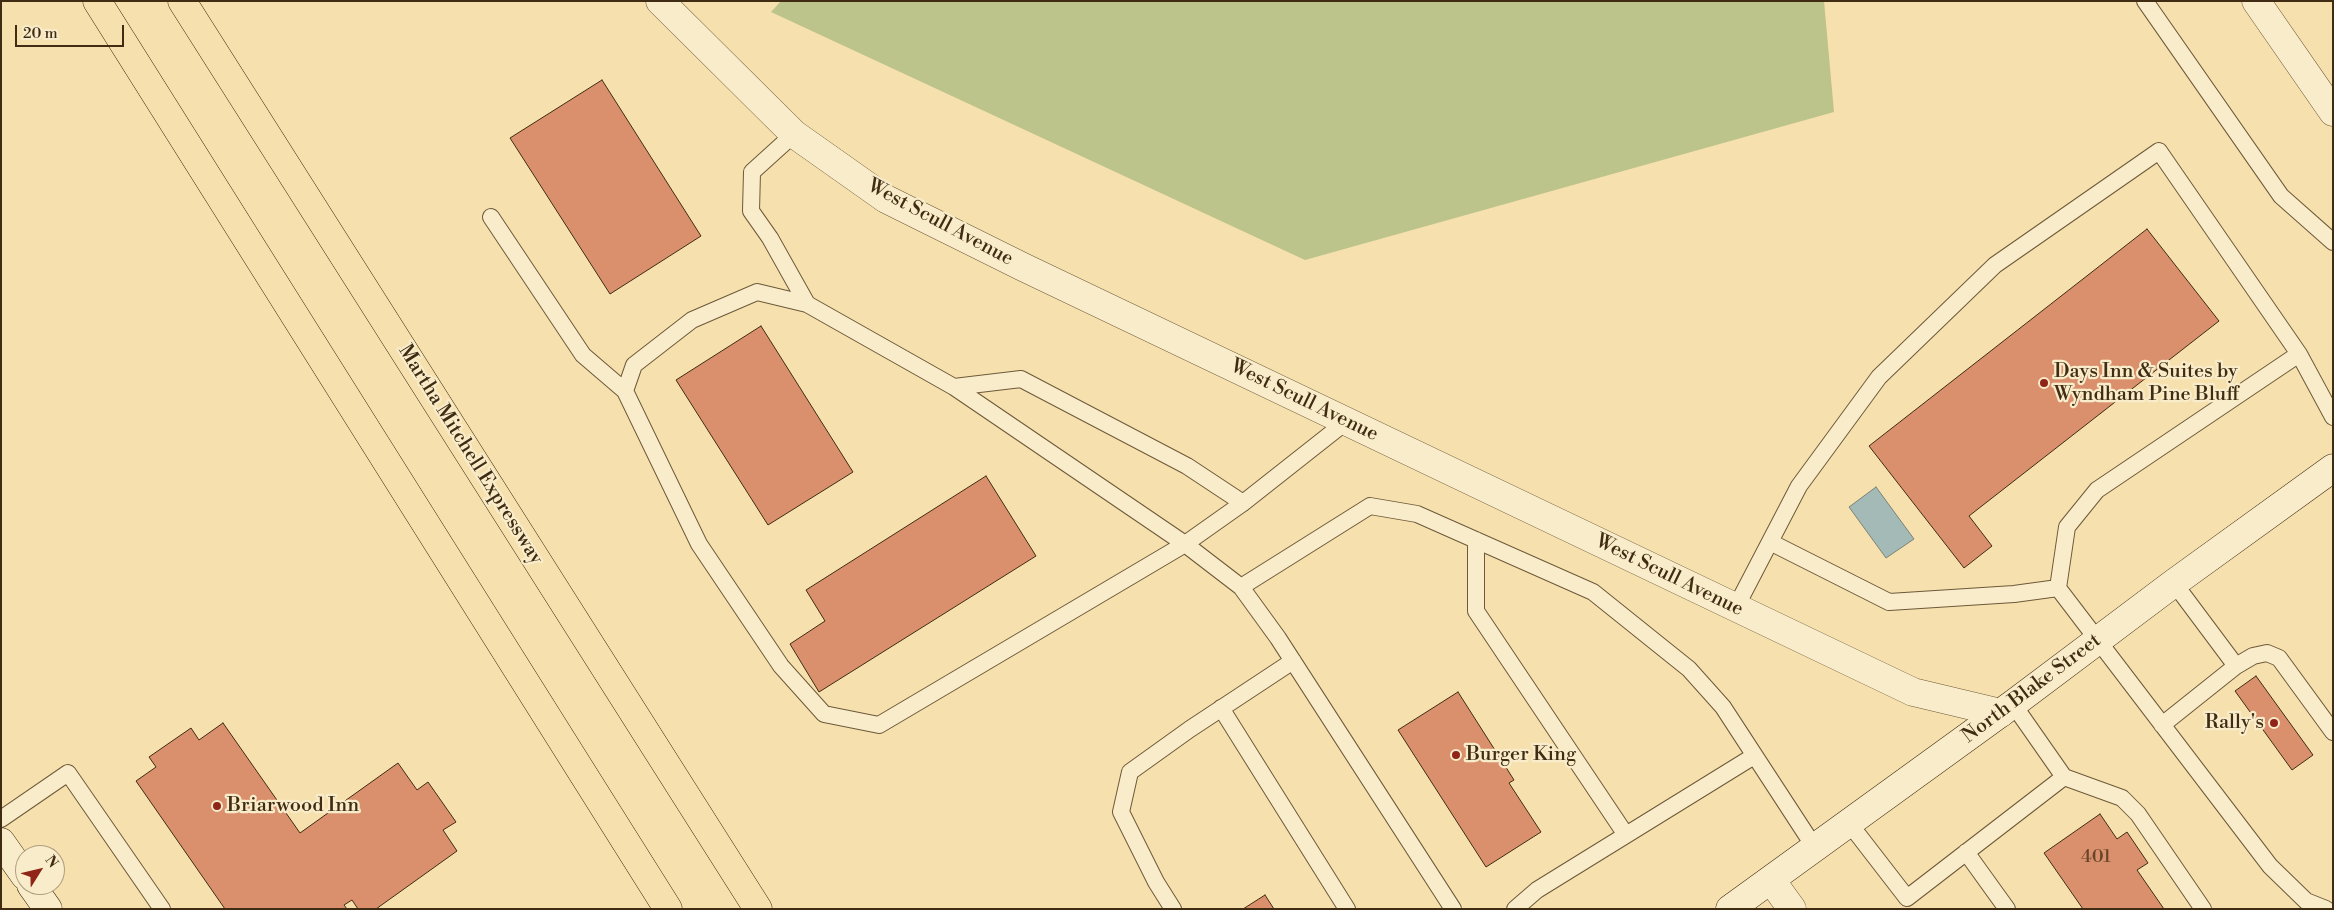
<!DOCTYPE html>
<style>
body{margin:0}
#map{position:relative;width:2334px;height:910px;overflow:hidden;background:#f6e1ae;font-family:"Libre Bodoni",serif}
canvas{display:block}
.frame{position:absolute;inset:0;border:2px solid #3f2c12;pointer-events:none}
.north{position:absolute;left:15px;top:845px;width:50px;height:50px;box-sizing:border-box;background:#f9ecca;border:1px solid #af9f80;border-radius:50%;rotate:54deg;font-size:14px;font-weight:700;line-height:20px;text-align:center;color:#3f2c12}
.north::after{content:'';display:block;margin:auto;width:18px;height:22px;background:#8f2418;clip-path:polygon(50% 0,100% 100%,50% 72%,0 100%)}
.scale{position:absolute;left:15px;top:25px;width:109px;height:22px;box-sizing:border-box;border:2px solid #3f2c12;border-top:0;padding-left:6px;font-size:15px;line-height:18px;white-space:nowrap;color:#3f2c12;-webkit-text-stroke:4px #f9ecca;paint-order:stroke}
</style>
<div id="map">
<canvas width="2334" height="910"></canvas>
<div class="frame"></div>
<div class="north">N</div>
<div class="scale">20 m</div>
</div>
<script>
const ctx = document.querySelector('canvas').getContext('2d');
ctx.lineJoin = 'round';
function paint(path, color) { ctx.fillStyle = color; ctx.fill(path, 'evenodd'); }
const toPath = rows => new Path2D(rows.map(r => 'M' + r).join(''));
function stroke(path, color, width, dash) { ctx.strokeStyle = color; ctx.lineWidth = width; ctx.lineCap = dash ? 'butt' : 'round'; ctx.setLineDash(dash || []); ctx.stroke(path); }
function write(font, color, halo, rows, align = 'center') {
  ctx.font = font + ' "Libre Bodoni",serif'; ctx.lineWidth = 4.5; ctx.setLineDash([]); ctx.textBaseline = 'middle'; ctx.strokeStyle = halo; ctx.fillStyle = color; for (const [text, x, y, turn = 0] of rows) {
    ctx.save(); ctx.translate(x, y); ctx.rotate((+turn || 0) * Math.PI / 180); ctx.textAlign = isNaN(turn) ? turn : align; if (halo) ctx.strokeText(text, 0, 0); ctx.fillText(text, 0, 0); ctx.restore();
  }
}
paint(toPath([
 [781,1,1824,1,1834,112,1305,260,771,12]
]), '#bcc38b');
const water = toPath([
 [1876,487,1914,539,1886,558,1849,507,1876,487]
]);
paint(water, '#a3bab7');
stroke(water, '#7b8175', 1);
const building = toPath([
 [602,80,701,236,610,294,510,138,602,80],
 [2147,229,2219,321,1969,516,1992,546,1964,568,1869,446,2147,229],
 [761,326,853,472,768,525,676,380,761,326],
 [986,476,1036,556,819,692,790,644,825,621,806,590,986,476],
 [2256,676,2313,755,2292,770,2235,691,2256,676],
 [1458,692,1514,780,1509,783,1541,832,1486,867,1398,730,1458,692],
 [223,723,300,833,398,763,417,790,428,782,456,822,443,830,457,851,376,909,358,909,352,900,344,905,347,909,225,909,136,781,156,767,149,757,191,728,199,740,223,723],
 [2100,814,2117,839,2127,832,2148,863,2137,870,2164,909,2083,909,2044,853,2100,814],
 [1265,895,1274,909,1243,909,1265,895]
]);
paint(building, '#da8f6d');
stroke(building, '#3f2c12', 1);
const service = toPath([
 [2145,1,2281,196,2333,242],
 [794,134,752,172,751,211,770,238,807,304],
 [491,217,583,355,625,391],
 [954,387,1021,379,1187,466,1243,503],
 [1347,421,1243,503,1185,544,879,725,824,714,781,666,699,544,625,391,634,365,692,320,757,292,807,304,954,387,1185,544,1241,587,1278,638,1453,909],
 [1476,540,1476,611,1626,835],
 [1770,542,1889,602,2014,594,2058,588,2270,866,2306,901,2326,909],
 [2174,583,2236,666,2253,656,2267,653,2279,658,2333,732],
 [1241,587,1370,506,1417,514,1593,592,1689,669,1723,707,1815,848],
 [2058,588,2067,527,2097,490,2299,354],
 [1736,607,1799,486,1879,377,1995,265,2159,151,2299,354,2333,417],
 [2013,704,2064,777,2122,798,2138,814,2203,909],
 [1221,708,1347,909],
 [2162,725,2236,666],
 [1,819,68,773,162,909],
 [1849,823,1907,898,2064,777],
 [1966,852,2007,909],
 [1173,909,1156,882,1121,812,1130,772,1190,729,1293,661],
 [1515,909,1537,890,1754,756]
]);
const minor = toPath([
 [660,1,794,134,886,199,1023,267,1913,692,2001,713],
 [2256,1,2333,112],
 [1771,880,1792,909]
]);
const secondary = toPath([
 [1,842,25,876],
 [31,885,48,909],
 [1730,909,2013,704,2174,583,2333,468]
]);
const trunk = toPath([
 [97,1,668,909],
 [182,1,758,909]
]);
stroke(service, '#6d5939', 18);
stroke(minor, '#6d5939', 29);
stroke(secondary, '#3f2c12', 29);
stroke(trunk, '#3f2c12', 29);
stroke(service, '#f9ecca', 16);
stroke(minor, '#f9ecca', 28);
stroke(secondary, '#f9ecca', 28);
stroke(trunk, '#f6e1ae', 28);
for (const [x, y, r, color] of [
 [2044,383,5,"#8f2418"],
 [2274,723,5,"#8f2418"],
 [1456,755,5,"#8f2418"],
 [217,806,5,"#8f2418"]
]) { const dot = new Path2D(); dot.arc(x, y, r, 0, 2 * Math.PI); ctx.fillStyle = color; ctx.fill(dot); stroke(dot, '#f9ecca', 2); }
write('18px', '#664529', null, [
 ["401",2096,858]
]);
write('20px', '#3f2c12', '#f9ecca', [
 ["West Scull Avenue",940,223,28],
 ["West Scull Avenue",1304,401,26],
 ["Martha Mitchell Expressway",470,455,58],
 ["West Scull Avenue",1669,576,26],
 ["North Blake Street",2032,689,-37]
]);
write('20px', '#3f2c12', '#f9ecca', [
 ["Days Inn & Suites by",2054,372],
 ["Wyndham Pine Bluff",2054,395],
 ["Rally's",2264,723,"right"],
 ["Burger King",1466,755],
 ["Briarwood Inn",227,806]
], 'left');
</script>
